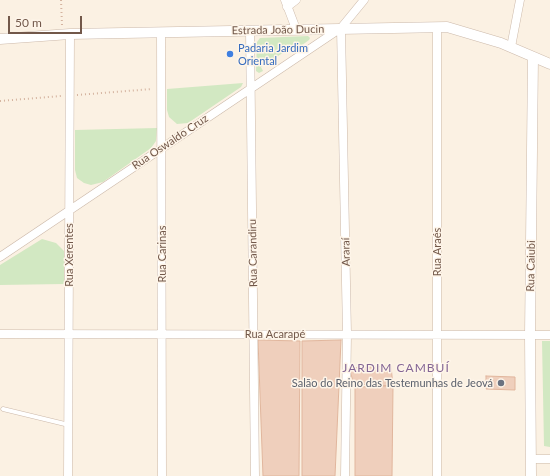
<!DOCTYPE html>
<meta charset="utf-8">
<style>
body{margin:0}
#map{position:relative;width:550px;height:476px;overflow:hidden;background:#fbf1e3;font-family:Lato,sans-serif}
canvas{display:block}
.scale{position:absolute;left:8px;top:16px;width:74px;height:18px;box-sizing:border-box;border:2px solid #72584a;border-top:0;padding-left:5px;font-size:12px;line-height:14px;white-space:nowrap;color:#72584a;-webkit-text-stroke:3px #fef5e9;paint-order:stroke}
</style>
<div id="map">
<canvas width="550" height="476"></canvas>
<div class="scale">50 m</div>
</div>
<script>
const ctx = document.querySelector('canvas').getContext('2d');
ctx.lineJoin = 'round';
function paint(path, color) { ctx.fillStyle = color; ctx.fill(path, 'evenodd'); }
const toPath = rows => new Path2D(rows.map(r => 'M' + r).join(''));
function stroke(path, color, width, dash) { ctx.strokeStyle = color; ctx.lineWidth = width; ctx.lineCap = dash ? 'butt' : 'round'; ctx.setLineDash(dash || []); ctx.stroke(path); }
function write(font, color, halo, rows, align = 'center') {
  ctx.font = font + ' Lato,sans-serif'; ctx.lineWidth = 3; ctx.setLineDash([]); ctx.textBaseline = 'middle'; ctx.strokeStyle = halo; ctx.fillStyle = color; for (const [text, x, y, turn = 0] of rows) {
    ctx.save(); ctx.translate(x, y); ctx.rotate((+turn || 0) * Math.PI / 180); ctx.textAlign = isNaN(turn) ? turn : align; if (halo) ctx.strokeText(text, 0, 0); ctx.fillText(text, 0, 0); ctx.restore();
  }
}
paint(toPath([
 [308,36,310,38,309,40,298,48,295,45,261,67,263,71,259,73,256,71,257,42,260,38],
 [243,83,241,87,188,123,177,124,169,117,167,110,167,89],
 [157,128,156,141,151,148,103,182,91,185,84,183,77,178,75,170,75,130],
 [42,239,56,243,64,251,64,284,0,285,0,265],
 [542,341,550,341,550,447,544,446]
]), '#d2e8c2');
const building = toPath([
 [258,340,300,341,299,476,263,476,258,340],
 [341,340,335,476,302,476,302,341,341,340],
 [391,366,393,386,354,384,349,368,391,366],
 [486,376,515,377,515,390,486,389,486,376],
 [393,386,392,476,355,476,355,387,393,386]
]);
paint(building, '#efcfbc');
stroke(building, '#e1b69d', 1);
const service = toPath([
 [3,409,69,425]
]);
const minor = toPath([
 [285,0,296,29],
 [287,7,296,0],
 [437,27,437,476],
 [341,28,347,334,345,476],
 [250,30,255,476],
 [161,32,162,476],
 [511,47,520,0],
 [0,257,341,28,364,0],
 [0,334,550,335],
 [531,459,550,459],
 [68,476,70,34]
]);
const tertiary = toPath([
 [0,39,70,34,447,27,501,43,550,64],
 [531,476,530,335,533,57]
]);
stroke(service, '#ccb9aa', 5);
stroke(minor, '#ccb9aa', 9);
stroke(tertiary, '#ccb9aa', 11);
stroke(toPath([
 [61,0,62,25],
 [77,95,152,89],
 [0,101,61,96]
]), '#d4b39f', 2, [1, 3]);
stroke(service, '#fff', 4);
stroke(minor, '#fff', 8);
stroke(tertiary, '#fff', 10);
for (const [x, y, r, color] of [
 [230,54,4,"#3f7fe0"],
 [501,383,4,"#6b7280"]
]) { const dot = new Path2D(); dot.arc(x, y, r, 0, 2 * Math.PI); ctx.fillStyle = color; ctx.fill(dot); stroke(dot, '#fef5e9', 1.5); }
write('11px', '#72584a', '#fef5e9', [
 ["Estrada João Ducin",278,30,-1],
 ["Rua Oswaldo Cruz",170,142,-34],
 ["Araraí",346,252,-91],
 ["Rua Araés",437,252,-90],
 ["Rua Carandiru",253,253,-91],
 ["Rua Carinas",162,254,-90],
 ["Rua Xerentes",69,255,-90],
 ["Rua Caiubi",531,266,-89],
 ["Rua Acarapé",275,334]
]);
write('11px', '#366cbe', '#fef5e9', [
 ["Padaria Jardim",238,48],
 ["Oriental",238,61]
], 'left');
write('11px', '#5b616d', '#fef5e9', [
 ["Salão do Reino das Testemunhas de Jeová",493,383]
], 'right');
ctx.letterSpacing = '1px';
write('12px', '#846695', '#fef5e9', [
 ["JARDIM CAMBUÍ",396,368]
]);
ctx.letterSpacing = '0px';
</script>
